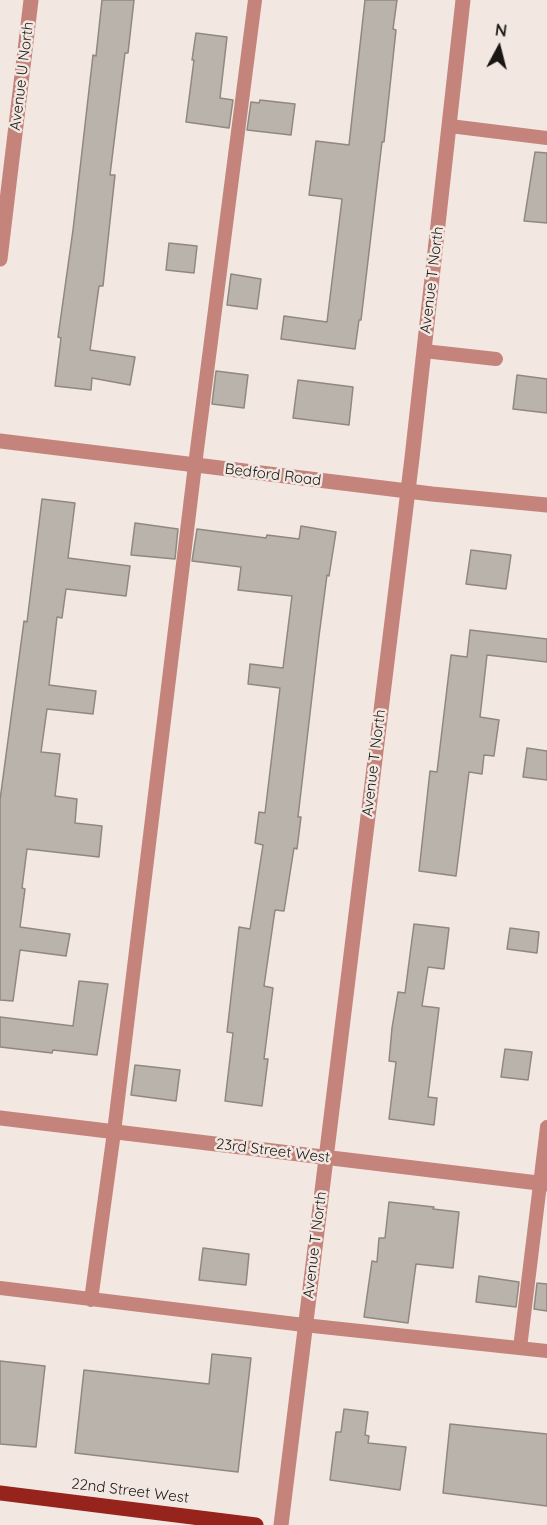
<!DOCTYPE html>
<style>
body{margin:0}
#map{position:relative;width:547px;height:1525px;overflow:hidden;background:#f2e7e1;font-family:Quicksand,sans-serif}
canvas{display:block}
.north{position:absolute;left:469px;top:18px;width:60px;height:60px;-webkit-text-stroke:4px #f2e7e1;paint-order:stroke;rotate:7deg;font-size:16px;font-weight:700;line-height:24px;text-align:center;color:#191614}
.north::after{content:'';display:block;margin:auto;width:21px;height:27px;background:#191614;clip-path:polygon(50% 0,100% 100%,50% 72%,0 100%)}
</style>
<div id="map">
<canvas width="547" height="1525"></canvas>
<div class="north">N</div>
</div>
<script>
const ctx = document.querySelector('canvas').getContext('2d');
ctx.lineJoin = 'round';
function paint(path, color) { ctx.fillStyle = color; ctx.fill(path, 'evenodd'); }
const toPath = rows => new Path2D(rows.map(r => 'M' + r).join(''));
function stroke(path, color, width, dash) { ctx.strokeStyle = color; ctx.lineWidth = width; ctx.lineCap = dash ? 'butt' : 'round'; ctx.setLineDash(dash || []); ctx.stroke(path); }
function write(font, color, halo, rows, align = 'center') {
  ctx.font = font + ' Quicksand,sans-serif'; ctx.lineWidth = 5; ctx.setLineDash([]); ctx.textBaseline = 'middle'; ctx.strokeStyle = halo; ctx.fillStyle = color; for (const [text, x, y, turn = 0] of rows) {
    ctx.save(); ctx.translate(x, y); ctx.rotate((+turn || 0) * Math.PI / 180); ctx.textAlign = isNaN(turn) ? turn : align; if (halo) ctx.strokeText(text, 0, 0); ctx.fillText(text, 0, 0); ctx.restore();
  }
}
const building = toPath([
 [102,0,134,0,128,53,125,53,110,175,115,175,103,286,99,286,90,350,135,357,130,385,92,378,91,390,55,386,61,338,58,337,73,230,93,55,96,56,102,0],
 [365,0,397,0,393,29,396,30,384,142,382,142,361,320,359,320,355,349,281,339,284,316,327,322,342,199,309,195,316,141,349,145,365,0],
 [196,33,227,37,220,98,233,100,229,128,186,122,194,60,192,60,196,33],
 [260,100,295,104,291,135,247,130,251,102,259,103,260,100],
 [535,152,547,153,547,223,524,221,535,152],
 [169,243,197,246,194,273,166,270,169,243],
 [231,274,261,279,257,309,227,305,231,274],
 [216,371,248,375,244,408,212,404,216,371],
 [517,375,547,379,547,413,513,409,517,375],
 [298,380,353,387,349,425,293,418,298,380],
 [42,499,75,503,68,558,130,566,126,596,66,589,62,618,57,617,49,685,96,691,93,714,47,709,41,752,60,754,55,796,77,799,75,823,102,826,99,857,27,849,22,888,25,889,20,927,70,934,66,956,20,950,13,1001,0,1000,0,800,24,621,27,622,42,499],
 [135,523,178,529,175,559,131,555,135,523],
 [301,526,336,532,329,576,327,575,319,636,298,817,301,817,297,849,294,848,284,911,275,910,264,986,273,988,264,1059,268,1059,262,1106,225,1101,233,1033,227,1032,239,927,250,929,263,845,255,843,259,812,265,813,280,688,248,684,250,664,283,668,292,596,238,590,241,567,192,561,197,529,266,538,267,535,299,539,301,526],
 [471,550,511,555,506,589,466,584,471,550],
 [470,630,547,639,547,662,487,655,480,717,499,720,494,756,484,755,482,774,469,772,456,876,419,871,430,771,437,772,451,655,467,657,470,630],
 [527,748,547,751,547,780,523,777,527,748],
 [414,924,449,928,444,969,428,967,422,1006,439,1008,428,1097,437,1098,434,1125,389,1119,396,1062,389,1061,392,1028,398,992,405,993,414,924],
 [510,928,539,932,537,953,507,949,510,928],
 [79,981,108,984,97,1055,53,1050,52,1053,0,1047,0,1017,73,1026,79,981],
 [505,1049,532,1052,528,1080,501,1077,505,1049],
 [135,1065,180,1070,176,1101,131,1095,135,1065],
 [389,1202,434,1207,433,1209,459,1212,453,1268,416,1264,408,1323,364,1317,372,1261,377,1262,379,1238,385,1238,389,1202],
 [203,1248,249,1254,246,1285,199,1280,203,1248],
 [479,1276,519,1282,516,1307,476,1302,479,1276],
 [537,1283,547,1284,547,1311,534,1309,537,1283],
 [212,1354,251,1358,238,1472,75,1453,84,1370,209,1384,212,1354],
 [0,1361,45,1366,36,1447,0,1444,0,1361],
 [344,1409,368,1412,365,1435,369,1436,368,1443,406,1447,400,1490,330,1480,336,1432,341,1432,344,1409],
 [450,1424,547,1434,547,1506,443,1493,450,1424]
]);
paint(building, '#bab3ab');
stroke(building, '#8f8881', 1.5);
stroke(toPath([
 [450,126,547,138],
 [424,351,496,359],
 [0,1288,304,1325,547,1351],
 [91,1300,114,1132,195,465,255,0],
 [520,1348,547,1127]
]), '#c4847b', 14);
stroke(toPath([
 [0,259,31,0],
 [0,441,432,494,547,505],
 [0,1118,547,1184],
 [281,1525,412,458,463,0]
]), '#c4847b', 15);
stroke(toPath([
 [0,1493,256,1525]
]), '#96241c', 15);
write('15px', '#191614', '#f2e7e1', [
 ["Avenue U North",22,76,-83],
 ["Avenue T North",432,280,-83],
 ["Bedford Road",273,475,7],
 ["Avenue T North",374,763,-83],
 ["23rd Street West",273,1151,7],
 ["Avenue T North",315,1245,-83],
 ["22nd Street West",130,1491,7]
]);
</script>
